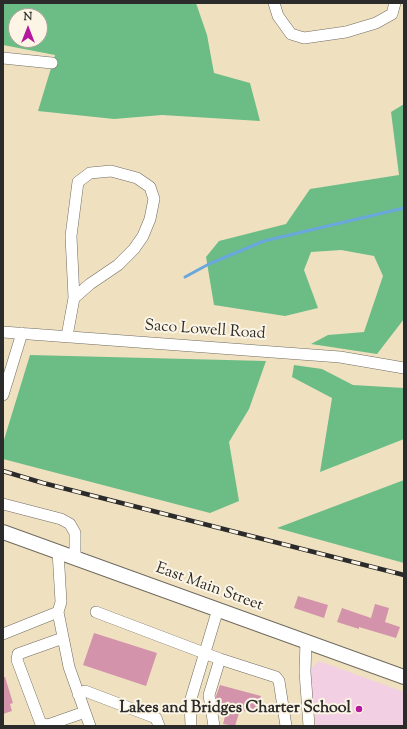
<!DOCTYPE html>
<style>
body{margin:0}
#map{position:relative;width:407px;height:729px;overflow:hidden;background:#efe1c0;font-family:"Sorts Mill Goudy",serif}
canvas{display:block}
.frame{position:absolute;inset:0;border:4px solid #2b2b2b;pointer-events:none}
.north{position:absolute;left:8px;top:8px;width:40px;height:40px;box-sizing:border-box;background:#fcf5e5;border:1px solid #a8a49b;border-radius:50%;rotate:0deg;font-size:11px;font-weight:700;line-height:16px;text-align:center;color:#2b2b2b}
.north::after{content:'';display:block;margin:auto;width:14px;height:18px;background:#b5179e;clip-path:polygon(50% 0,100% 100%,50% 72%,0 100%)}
</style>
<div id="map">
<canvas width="407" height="729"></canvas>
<div class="frame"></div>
<div class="north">N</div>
</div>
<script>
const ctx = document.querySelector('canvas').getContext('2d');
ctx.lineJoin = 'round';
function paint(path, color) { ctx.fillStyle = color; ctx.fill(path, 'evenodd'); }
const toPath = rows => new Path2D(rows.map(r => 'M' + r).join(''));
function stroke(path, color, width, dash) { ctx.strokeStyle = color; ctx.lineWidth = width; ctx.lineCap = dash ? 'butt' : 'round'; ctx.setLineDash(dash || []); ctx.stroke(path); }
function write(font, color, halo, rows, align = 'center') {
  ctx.font = font + ' "Sorts Mill Goudy",serif'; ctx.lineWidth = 4; ctx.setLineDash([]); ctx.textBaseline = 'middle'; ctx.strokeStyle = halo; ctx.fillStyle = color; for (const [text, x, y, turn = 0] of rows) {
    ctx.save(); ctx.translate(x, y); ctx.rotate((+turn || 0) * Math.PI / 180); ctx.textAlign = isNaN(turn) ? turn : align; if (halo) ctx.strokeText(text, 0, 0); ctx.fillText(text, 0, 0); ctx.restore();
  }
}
paint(toPath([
 [319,661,404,692,404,726,316,726,309,671]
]), '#f2cfe2');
paint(toPath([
 [3,3,196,3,207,35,214,73,250,83,260,121,162,115,114,119,38,111,55,55,3,45],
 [16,16,40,16,40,40,16,40],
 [404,104,404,319,377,354,311,344,328,335,364,332,383,276,374,256,341,250,311,252,304,270,318,308,285,316,214,305,206,257,219,241,286,224,310,189,399,175,391,112],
 [30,355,266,361,249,409,229,442,239,501,210,513,3,459,3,443],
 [294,365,322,369,353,385,404,388,404,439,320,472,332,398,292,377],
 [404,480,404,563,277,528]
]), '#6cbc86');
stroke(toPath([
 [185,277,209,264,264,241,404,208]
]), '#6aa7dc', 3);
paint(toPath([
 [298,596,328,605,324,618,294,608],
 [375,604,389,608,385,622,400,627,396,638,359,627,359,629,337,622,342,608,371,618],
 [94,633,157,653,146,686,83,665],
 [3,677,5,677,13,703,10,704,12,711,3,714],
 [220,685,261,696,255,714,240,710,235,726,223,724,228,705,217,702,216,696]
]), '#d393ab');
const minor = toPath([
 [274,3,278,16,291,34,304,38,346,32,376,23,392,14,395,3],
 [3,58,52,63],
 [3,332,340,357,404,368],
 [67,336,74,298,71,236,78,182,90,173,111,171,137,178,150,187,154,199,150,219,143,236,134,249,118,265,90,284,74,298],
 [3,395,22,333],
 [3,504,61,519,70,524,75,533,75,557],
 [58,612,69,667,90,726],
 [96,612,220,659],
 [3,634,58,612,61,602,58,551],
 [63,638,18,654,17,660,41,724,48,725,85,712],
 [306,641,305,672,309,726],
 [78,694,85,691,156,718,159,726],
 [191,726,190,702,218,609],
 [214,726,209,695,220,659,276,677,279,681,286,726]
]);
const major = toPath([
 [3,532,404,677]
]);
stroke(minor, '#706b5f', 12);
stroke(major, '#706b5f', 16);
stroke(minor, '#fff', 11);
stroke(major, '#fff', 14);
const rail = toPath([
 [3,471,43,483,404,575]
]);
stroke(rail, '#2b2b2b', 4.5);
stroke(rail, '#fcf5e5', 3, [9]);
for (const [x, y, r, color] of [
 [359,709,4,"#b5179e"]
]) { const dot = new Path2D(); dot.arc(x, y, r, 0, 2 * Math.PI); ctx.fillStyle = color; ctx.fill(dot); stroke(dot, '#fcf5e5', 1.5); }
write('16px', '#2b2b2b', '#fcf5e5', [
 ["Saco Lowell Road",205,331,4],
 ["East Main Street",209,588,20]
]);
write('bold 16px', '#2b2b2b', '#fcf5e5', [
 ["Lakes and Bridges Charter School",351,709]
], 'right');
</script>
